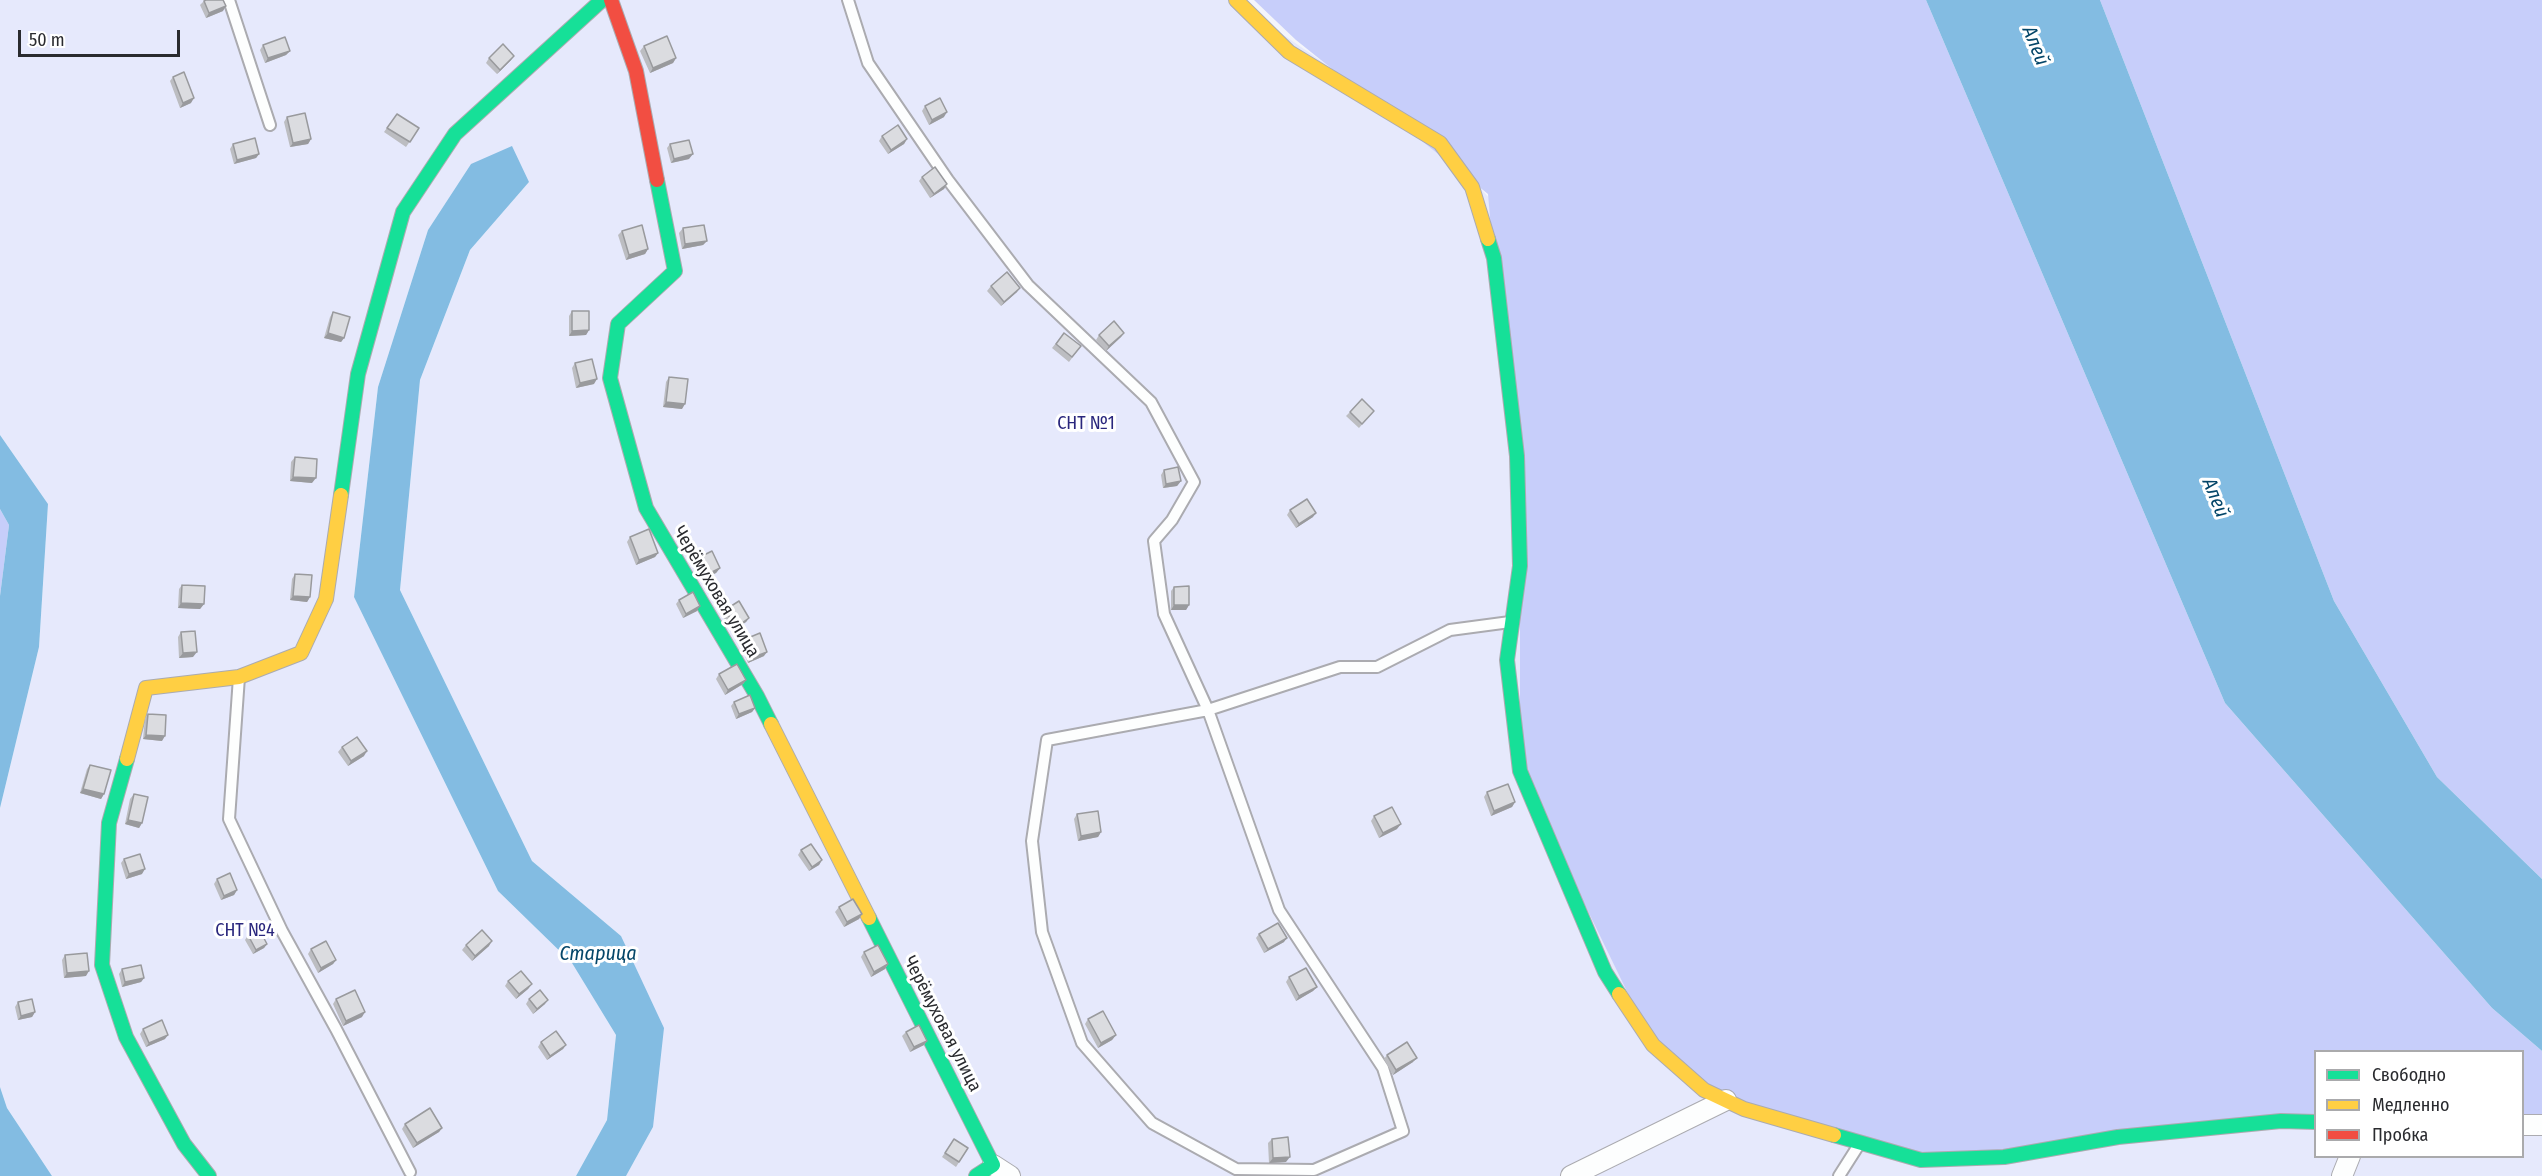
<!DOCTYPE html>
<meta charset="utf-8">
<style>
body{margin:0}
#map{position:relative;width:2542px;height:1176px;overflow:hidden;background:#f4f5fb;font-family:"Fira Sans Condensed",sans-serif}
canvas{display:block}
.legend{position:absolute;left:2314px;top:1050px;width:210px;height:108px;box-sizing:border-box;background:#fff;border:2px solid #aaaaac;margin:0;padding:8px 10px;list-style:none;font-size:18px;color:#2a2b2f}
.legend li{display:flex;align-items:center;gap:12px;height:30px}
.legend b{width:30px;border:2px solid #aaaaac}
.scale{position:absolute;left:18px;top:30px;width:162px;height:27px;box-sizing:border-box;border:3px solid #2a2b2f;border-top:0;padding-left:8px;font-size:18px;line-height:21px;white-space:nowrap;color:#2a2b2f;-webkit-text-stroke:4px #fff;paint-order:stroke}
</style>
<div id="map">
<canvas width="2542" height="1176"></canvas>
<ul class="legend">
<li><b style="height:8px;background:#16e098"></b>Свободно</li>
<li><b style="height:8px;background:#ffcf43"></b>Медленно</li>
<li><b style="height:8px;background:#f24e42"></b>Пробка</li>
</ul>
<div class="scale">50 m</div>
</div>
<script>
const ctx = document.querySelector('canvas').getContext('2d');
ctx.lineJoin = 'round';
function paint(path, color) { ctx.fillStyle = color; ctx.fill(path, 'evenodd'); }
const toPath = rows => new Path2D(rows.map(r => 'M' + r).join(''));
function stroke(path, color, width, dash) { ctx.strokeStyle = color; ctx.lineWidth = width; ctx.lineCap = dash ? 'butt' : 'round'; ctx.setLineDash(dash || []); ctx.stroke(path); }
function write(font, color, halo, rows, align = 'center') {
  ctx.font = font + ' "Fira Sans Condensed",sans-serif'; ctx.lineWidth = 6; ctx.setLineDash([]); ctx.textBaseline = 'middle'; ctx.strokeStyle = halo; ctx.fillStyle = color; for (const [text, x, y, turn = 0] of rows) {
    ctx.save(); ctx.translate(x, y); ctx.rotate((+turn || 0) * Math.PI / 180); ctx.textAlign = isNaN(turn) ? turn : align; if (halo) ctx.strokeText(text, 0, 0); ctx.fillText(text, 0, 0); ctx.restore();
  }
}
paint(toPath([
 [0,0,1233,0,1440,143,2315,1122,2316,1156,2522,1156,2523,1125,2542,1125,2542,1176,626,1176,653,1127,621,936,532,861,400,590,420,380,470,250,529,182,471,164,428,230,378,387,354,597,498,891,572,963,616,1035,607,1120,576,1176,52,1176,7,1108,0,1087,0,808,39,647,48,504,0,435]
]), '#e6e9fc');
paint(toPath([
 [1254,0,1926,0,2225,703,2492,1008,2542,1051,2542,1125,2523,1125,2522,1052,2316,1052,2315,1122,1921,1160,1744,1109,1653,1045,1520,771,1520,566,1488,194,1296,40],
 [2100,0,2542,0,2542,879,2437,777,2334,601],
 [0,509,9,525,0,596]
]), '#c7cefa');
paint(toPath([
 [1926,0,2100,0,2334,601,2437,777,2542,879,2542,1051,2492,1008,2225,703],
 [512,146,529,182,470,250,420,380,400,590,532,861,621,936,664,1028,653,1127,626,1176,576,1176,607,1120,616,1035,572,963,498,891,354,597,378,387,428,230,471,164],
 [0,435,48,504,39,647,0,808,0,596,9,525,0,509],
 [0,1087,7,1108,52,1176,0,1176]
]), '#83bce2');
const lane = toPath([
 [229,0,270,125],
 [848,0,868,63,948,180,1028,285,1151,402,1194,482,1172,520,1154,541,1164,614,1208,710,1279,910,1383,1068,1403,1131,1314,1170,1236,1169,1152,1123,1082,1043,1042,932,1032,841,1047,740,1208,710,1340,667,1377,667,1450,630,1510,622],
 [239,677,229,819,282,931,336,1029,410,1172],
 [1839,1176,1860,1143]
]);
const street = toPath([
 [2522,1125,2542,1125],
 [993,1165,1010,1176],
 [1571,1176,1726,1100],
 [2342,1176,2350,1156]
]);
const fast = toPath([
 [657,180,675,271,618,324,610,378,646,508,757,696,771,724],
 [1488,239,1494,258,1517,456,1520,566,1507,660,1520,771,1605,972,1619,994],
 [341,495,358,374,403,212,455,134,602,0],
 [127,759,109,823,102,965,126,1037,184,1144,209,1176],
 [869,918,993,1165,976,1176],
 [1834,1135,1921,1160,2004,1157,2118,1137,2281,1121,2316,1122]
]);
const slow = toPath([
 [1236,0,1289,52,1440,143,1472,187,1488,239],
 [771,724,869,918],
 [127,759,146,688,239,677,301,653,326,599,341,495],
 [1619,994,1653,1045,1704,1090,1744,1109,1834,1135]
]);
const jam = toPath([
 [611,0,636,71,657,180]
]);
stroke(lane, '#ababb0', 14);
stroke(street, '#ababb0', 22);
stroke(fast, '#ababb0', 16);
stroke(slow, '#ababb0', 16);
stroke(jam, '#ababb0', 16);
stroke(lane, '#fdfefe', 10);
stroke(street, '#fdfefe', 20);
stroke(fast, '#16e098', 14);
stroke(slow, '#ffcf43', 14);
stroke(jam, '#f24e42', 14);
paint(toPath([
 [204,1,223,11,206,18,200,5],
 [263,45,290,51,286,55,265,63,260,50],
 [644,46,676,58,673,63,650,73,640,51],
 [489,58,511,60,497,74,486,63],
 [173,77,191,103,180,108,170,81],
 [925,106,944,117,929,125,922,111],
 [397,114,419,128,406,147,384,132],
 [287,117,311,139,308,144,290,147,284,122],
 [882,136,907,139,904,144,888,154,879,141],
 [233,144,259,154,256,158,234,164,230,149],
 [670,144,689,159,671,163,667,148],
 [922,177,947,184,944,189,930,198,919,181],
 [683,228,707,241,703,245,682,249,679,233],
 [622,231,648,249,645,254,626,260,618,235],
 [991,286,1017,292,1001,306,987,291],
 [572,311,589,330,586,335,569,336,569,316],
 [333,312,344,338,341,342,324,338,330,317],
 [1064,333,1081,346,1069,362,1052,348],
 [1124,333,1121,337,1106,351,1096,340,1099,335],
 [575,363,594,384,576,388,572,368],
 [669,377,682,409,663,407,666,382],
 [1374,411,1359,428,1346,416,1350,412],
 [295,457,312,483,290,481,291,462],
 [1164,470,1181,481,1177,486,1163,488,1161,475],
 [1290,510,1313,517,1296,528,1287,515],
 [630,537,658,553,655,557,636,565,627,542],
 [696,559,720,568,716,573,700,580,693,563],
 [295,574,310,597,307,602,290,600,292,579],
 [182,585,204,604,200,609,178,608,179,589],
 [1174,587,1189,605,1186,610,1171,610,1171,591],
 [679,600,697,611,683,618,676,604],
 [725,610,749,618,746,622,732,631,721,614],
 [181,632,193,657,179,658,178,637],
 [743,640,764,656,748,663,740,644],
 [719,674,746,680,743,684,725,695,716,679],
 [734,702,755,708,752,712,736,719,731,706],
 [148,714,162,741,143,739,145,718],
 [342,747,364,756,348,766,338,752],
 [90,765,104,794,101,799,80,793,87,769],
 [1487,792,1515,802,1512,807,1491,816,1484,797],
 [134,794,142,823,139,828,125,824,130,799],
 [1077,814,1101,832,1098,837,1078,841,1074,819],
 [1374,816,1397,829,1379,838,1371,821],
 [801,850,822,860,819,865,809,871,798,855],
 [124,859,142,874,126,879,121,863],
 [217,879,237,890,234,895,221,900,214,884],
 [839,907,862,914,859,919,844,927,835,912],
 [1259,934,1284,942,1264,953,1256,938],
 [248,935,267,944,264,948,253,954,245,940],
 [466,945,489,946,472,961,462,950],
 [311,949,336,960,333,964,318,973,308,954],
 [864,952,888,964,885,969,871,977,861,957],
 [65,955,86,976,64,978,62,960],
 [122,969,144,978,141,982,122,987,119,974],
 [1289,977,1317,987,1313,991,1296,1001,1286,982],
 [508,981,532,984,528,989,516,999,505,986],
 [336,999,362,1017,343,1026,333,1004],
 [529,999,545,1004,533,1014,526,1004],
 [18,1002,35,1012,32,1017,18,1020,15,1007],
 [1088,1019,1116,1035,1112,1040,1098,1048,1085,1024],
 [143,1029,165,1039,146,1047,140,1034],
 [906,1032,927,1041,924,1045,910,1052,902,1036],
 [541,1042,566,1045,563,1049,547,1060,538,1047],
 [1387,1055,1413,1062,1393,1075,1384,1059],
 [405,1124,442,1128,439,1132,413,1148,402,1129],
 [954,1139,968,1148,956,1167,942,1157],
 [1272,1139,1286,1162,1269,1163,1268,1143]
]), '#bcbdc1');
paint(toPath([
 [226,6,223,11,206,18,209,13],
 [290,51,286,55,265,63,268,58],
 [514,56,511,60,497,74,500,70],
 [676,58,673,63,650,73,653,68],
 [194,98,191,103,180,108,183,103],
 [947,112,944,117,929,125,932,120],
 [311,139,308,144,290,147,293,143],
 [907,139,904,144,888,154,891,150],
 [259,154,256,158,234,164,237,160],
 [693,154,689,159,671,163,674,159],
 [947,184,944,189,930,198,934,194],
 [707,241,703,245,682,249,685,244],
 [648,249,645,254,626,260,629,255],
 [1020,288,1017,292,1001,306,1004,302],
 [589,330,586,335,569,336,572,331],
 [328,333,344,338,341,342,324,338],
 [1124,333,1121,337,1106,351,1109,346],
 [597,379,594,384,576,388,580,383],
 [666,402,685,404,682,409,663,407],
 [293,477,316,478,312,483,290,481],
 [1181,481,1177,486,1163,488,1166,484],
 [1316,513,1313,517,1296,528,1299,524],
 [658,553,655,557,636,565,639,560],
 [720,568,716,573,700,580,704,576],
 [293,596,310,597,307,602,290,600],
 [181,603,204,604,200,609,178,608],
 [1174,605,1189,605,1186,610,1171,610],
 [700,606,697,611,683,618,686,614],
 [749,618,746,622,732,631,736,627],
 [197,652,193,657,179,658,183,653],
 [767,652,764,656,748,663,751,658],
 [746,680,743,684,725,695,728,690],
 [755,708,752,712,736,719,739,714],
 [146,735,165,736,162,741,143,739],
 [367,751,364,756,348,766,351,761],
 [83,789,104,794,101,799,80,793],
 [1515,802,1512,807,1491,816,1494,811],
 [128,820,142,823,139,828,125,824],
 [1401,824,1397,829,1379,838,1383,833],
 [1101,832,1098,837,1078,841,1081,836],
 [822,860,819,865,809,871,812,867],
 [145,869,142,874,126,879,129,874],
 [237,890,234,895,221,900,224,896],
 [862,914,859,919,844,927,847,922],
 [1287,938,1284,942,1264,953,1268,949],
 [492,941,489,946,472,961,475,956],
 [267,944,264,948,253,954,256,950],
 [336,960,333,964,318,973,321,968],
 [888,964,885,969,871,977,874,972],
 [89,971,86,976,64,978,67,973],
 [144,978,141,982,122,987,125,982],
 [532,984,528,989,516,999,519,994],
 [1317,987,1313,991,1296,1001,1299,996],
 [548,1000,545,1004,533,1014,537,1009],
 [35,1012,32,1017,18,1020,21,1016],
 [365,1012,362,1017,343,1026,346,1021],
 [168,1035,165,1039,146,1047,149,1043],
 [1116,1035,1112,1040,1098,1048,1101,1043],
 [927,1041,924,1045,910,1052,914,1047],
 [566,1045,563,1049,547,1060,550,1056],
 [1417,1058,1413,1062,1393,1075,1396,1070],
 [442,1128,439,1132,413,1148,417,1143],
 [1290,1157,1286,1162,1269,1163,1273,1158]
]), '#999a9d');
const building = toPath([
 [206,0,223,0,226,6,209,13,204,1,206,0],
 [667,36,676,58,653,68,644,46,667,36],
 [285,37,290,51,268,58,263,45,285,37],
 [503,44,514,56,500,70,489,58,503,44],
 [184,72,194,98,183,103,173,77,184,72],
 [940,98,947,112,932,120,925,106,940,98],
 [305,113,311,139,293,143,287,117,305,113],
 [397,114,419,128,410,142,387,128,397,114],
 [898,125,907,139,891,150,882,136,898,125],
 [255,138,259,154,237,160,233,144,255,138],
 [689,140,693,154,674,159,670,144,689,140],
 [935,167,947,184,934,194,922,177,935,167],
 [642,225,648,249,629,255,622,231,642,225],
 [704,225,707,241,685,244,683,228,704,225],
 [1007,272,1020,288,1004,302,991,286,1007,272],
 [572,311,589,311,589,330,572,331,572,311],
 [333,312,350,317,344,338,328,333,333,312],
 [1114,321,1124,333,1109,346,1099,335,1114,321],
 [1064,333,1081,346,1072,357,1056,344,1064,333],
 [592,359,597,379,580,383,575,363,592,359],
 [669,377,688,379,685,404,666,402,669,377],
 [1362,399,1374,411,1362,424,1350,412,1362,399],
 [295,457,317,459,316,478,293,477,295,457],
 [1178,467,1181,481,1166,484,1164,470,1178,467],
 [1307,499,1316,513,1299,524,1290,510,1307,499],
 [649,529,658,553,639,560,630,537,649,529],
 [712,551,720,568,704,576,696,559,712,551],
 [295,574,312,575,310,597,293,596,295,574],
 [182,585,205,586,204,604,181,603,182,585],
 [1189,586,1189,605,1174,605,1174,587,1189,586],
 [693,592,700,606,686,614,679,600,693,592],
 [739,601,749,618,736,627,725,610,739,601],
 [195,631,197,652,183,653,181,632,195,631],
 [760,633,767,652,751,658,743,640,760,633],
 [737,664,746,680,728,690,719,674,737,664],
 [750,695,755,708,739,714,734,702,750,695],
 [148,714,166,715,165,736,146,735,148,714],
 [357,737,367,751,351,761,342,747,357,737],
 [90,765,111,770,104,794,83,789,90,765],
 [1508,784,1515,802,1494,811,1487,792,1508,784],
 [134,794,148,797,142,823,128,820,134,794],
 [1392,807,1401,824,1383,833,1374,816,1392,807],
 [1098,811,1101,832,1081,836,1077,814,1098,811],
 [811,844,822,860,812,867,801,850,811,844],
 [140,854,145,869,129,874,124,859,140,854],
 [230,873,237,890,224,896,217,879,230,873],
 [853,899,862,914,847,922,839,907,853,899],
 [1278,923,1287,938,1268,949,1259,934,1278,923],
 [259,929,267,944,256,950,248,935,259,929],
 [482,930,492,941,475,956,466,945,482,930],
 [326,941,336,960,321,968,311,949,326,941],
 [878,945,888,964,874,972,864,952,878,945],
 [87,953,89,971,67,973,65,955,87,953],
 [141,965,144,978,125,982,122,969,141,965],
 [1306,968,1317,987,1299,996,1289,977,1306,968],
 [521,971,532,984,519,994,508,981,521,971],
 [355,990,365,1012,346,1021,336,999,355,990],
 [540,990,548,1000,537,1009,529,999,540,990],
 [32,999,35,1012,21,1016,18,1002,32,999],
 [1103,1011,1116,1035,1101,1043,1088,1019,1103,1011],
 [162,1020,168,1035,149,1043,143,1029,162,1020],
 [919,1025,927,1041,914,1047,906,1032,919,1025],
 [556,1031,566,1045,550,1056,541,1042,556,1031],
 [1407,1042,1417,1058,1396,1070,1387,1055,1407,1042],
 [430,1108,442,1128,417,1143,405,1124,430,1108],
 [1288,1137,1290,1157,1273,1158,1272,1139,1288,1137],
 [954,1139,968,1148,959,1162,945,1153,954,1139]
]);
paint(building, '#dbdce0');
stroke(building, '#999a9d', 1.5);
write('18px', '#2a277d', '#fff', [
 ["СНТ №1",1086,424],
 ["СНТ №4",245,931]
]);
write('18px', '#2a2b2f', '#fff', [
 ["Черёмуховая улица",716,592,59],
 ["Черёмуховая улица",942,1024,63]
]);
write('italic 20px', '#044669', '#fff', [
 ["Алей",2035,46,68],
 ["Алей",2215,498,68],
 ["Старица",598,954]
]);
</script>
